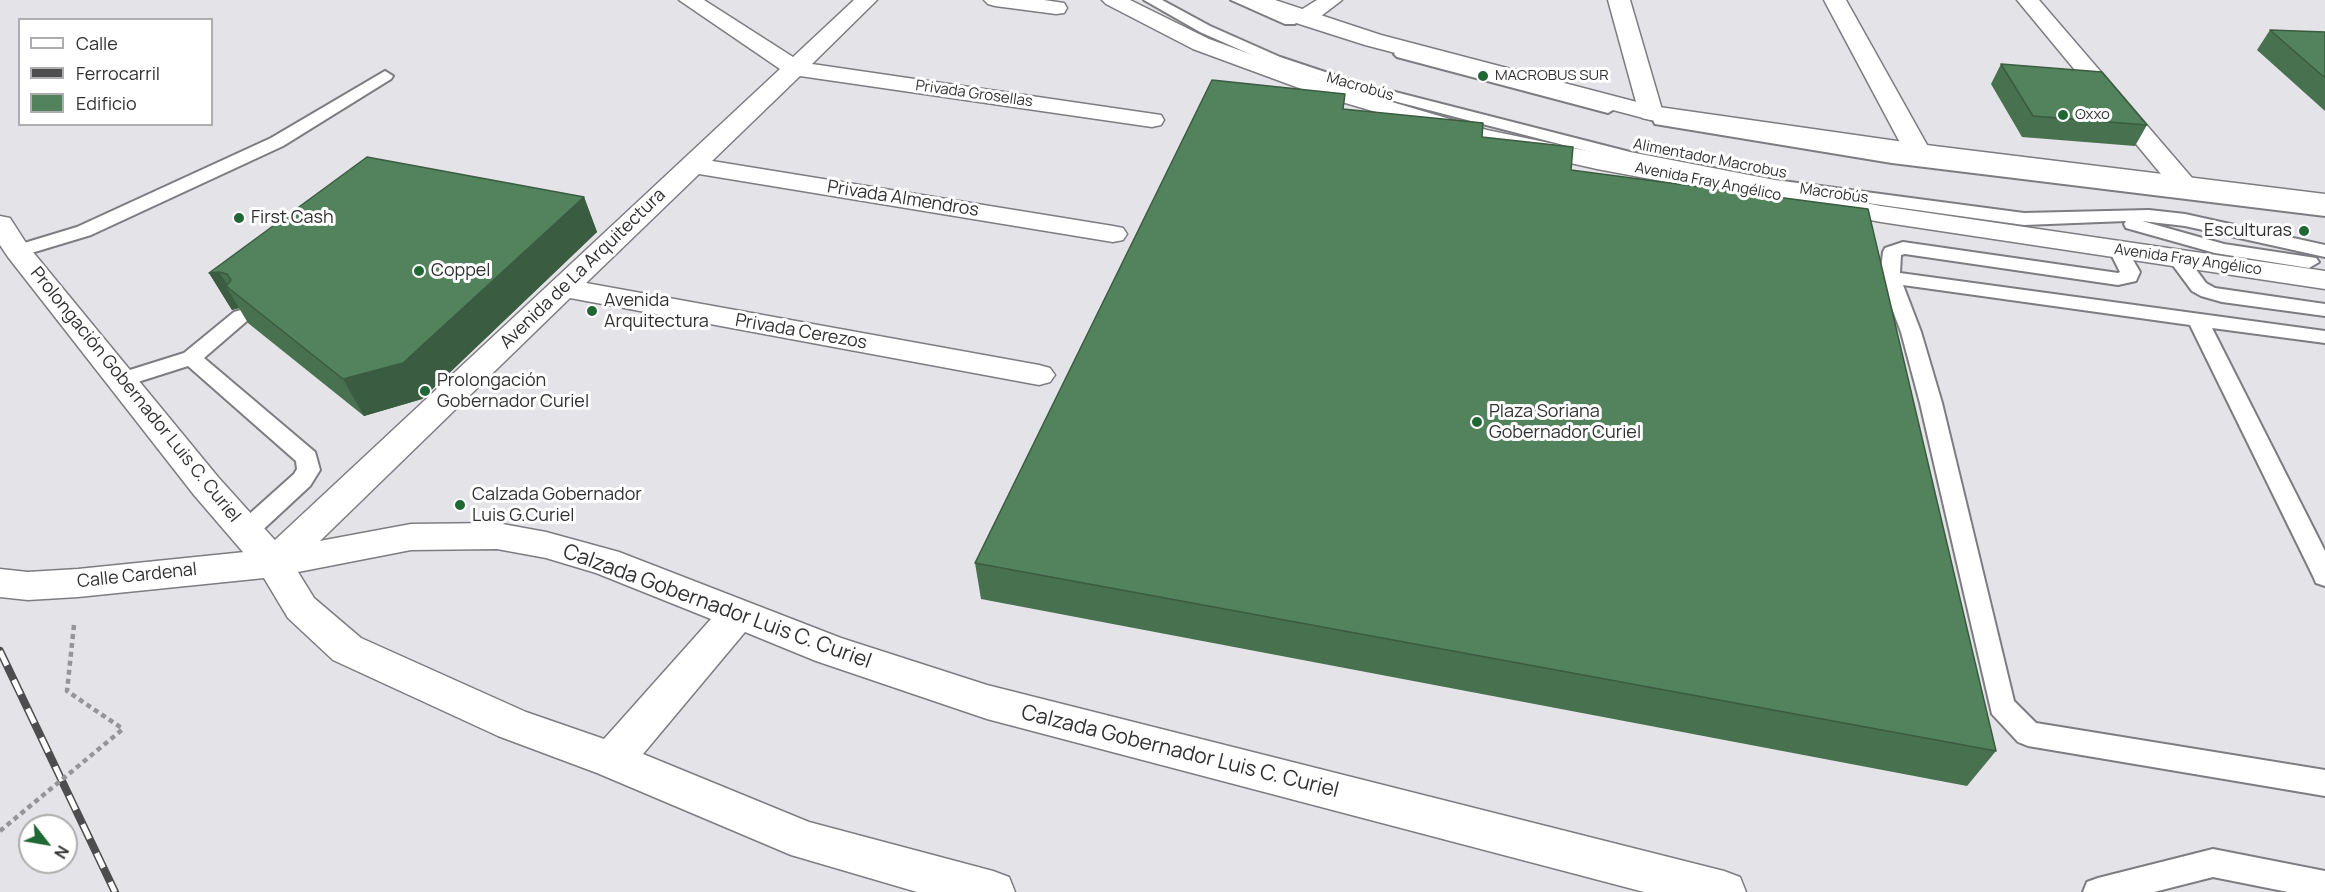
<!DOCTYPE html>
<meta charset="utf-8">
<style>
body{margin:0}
#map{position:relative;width:2325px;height:892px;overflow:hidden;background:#e4e3e8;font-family:Manrope,sans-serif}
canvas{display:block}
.legend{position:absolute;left:18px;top:18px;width:195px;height:108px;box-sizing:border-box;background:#fff;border:2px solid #adadad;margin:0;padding:8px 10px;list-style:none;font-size:18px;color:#313133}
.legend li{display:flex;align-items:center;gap:12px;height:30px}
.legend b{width:30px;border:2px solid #adadad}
.north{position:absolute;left:18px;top:814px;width:60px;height:60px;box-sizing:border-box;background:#fff;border:2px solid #adadad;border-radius:50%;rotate:121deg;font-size:16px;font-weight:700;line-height:24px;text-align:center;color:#313133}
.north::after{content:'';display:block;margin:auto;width:21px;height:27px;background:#1f6734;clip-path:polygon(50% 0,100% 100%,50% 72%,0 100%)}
</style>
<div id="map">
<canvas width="2325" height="892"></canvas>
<ul class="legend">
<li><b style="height:8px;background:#fff"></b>Calle</li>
<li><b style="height:8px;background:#4d4d4f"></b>Ferrocarril</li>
<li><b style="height:16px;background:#53835c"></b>Edificio</li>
</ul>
<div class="north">N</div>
</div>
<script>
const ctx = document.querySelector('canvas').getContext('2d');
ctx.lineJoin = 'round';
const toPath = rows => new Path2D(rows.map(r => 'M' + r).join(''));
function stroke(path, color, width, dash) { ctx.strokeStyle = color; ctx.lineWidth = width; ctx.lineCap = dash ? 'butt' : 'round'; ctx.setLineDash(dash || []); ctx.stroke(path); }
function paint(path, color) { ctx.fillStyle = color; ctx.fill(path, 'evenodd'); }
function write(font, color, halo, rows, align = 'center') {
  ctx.font = font + ' Manrope,sans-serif'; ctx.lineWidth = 6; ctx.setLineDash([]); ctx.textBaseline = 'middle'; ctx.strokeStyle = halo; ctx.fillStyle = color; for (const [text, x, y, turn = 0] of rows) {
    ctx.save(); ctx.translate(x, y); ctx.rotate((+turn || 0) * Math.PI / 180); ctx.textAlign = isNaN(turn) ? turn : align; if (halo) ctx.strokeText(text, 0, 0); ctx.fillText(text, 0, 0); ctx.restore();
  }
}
const service = toPath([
 [1144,0,1162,0,1210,26,1280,57,1352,81,1630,152,1775,180,2024,213,2149,210,2185,214,2325,245,2325,257,2185,226,2142,221,2224,244,2316,258,2319,262,2309,268,2215,253,2126,228,2124,224,2126,221,2024,225,1775,190,1629,162,1340,87,1270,63,1200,32,1144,0],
 [1231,0,1251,0,1297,21,1295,24,1285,24,1231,0],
 [1402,49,1614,105,1616,108,1608,113,1397,57,1394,54,1397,51,1402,49],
 [385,71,393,76,391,79,283,146,91,235,18,257,9,251,11,247,77,227,271,138,385,71],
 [1661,115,1892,153,2325,206,2325,216,1892,163,1655,124,1653,120,1655,116,1661,115],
 [1903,242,2118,273,2120,272,2109,250,2118,244,2125,246,2140,272,2136,281,2118,285,1905,254,1901,255,1900,273,2325,331,2325,343,2212,328,2325,551,2325,586,2316,583,2313,576,2190,325,1903,285,1921,332,1942,403,2014,701,2036,723,2325,770,2325,796,2028,746,2018,742,1992,714,1920,403,1901,332,1880,277,1883,252,1885,248,1903,242],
 [2179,254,2186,256,2206,283,2215,288,2325,304,2325,316,2222,302,2201,296,2192,291,2169,260,2179,254],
 [241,310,248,312,251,316,248,320,204,358,315,452,320,470,310,486,255,537,246,540,237,537,234,531,237,525,294,474,297,469,296,461,188,366,122,387,114,385,111,380,114,375,184,353,234,312,241,310],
 [2213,849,2325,871,2325,892,2288,892,2213,877,2154,892,2083,892,2087,882,2098,878,2213,849]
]);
const pedestrian = toPath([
 [2017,0,2039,0,2193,179,2197,185,2193,191,2184,193,2175,191,2017,0]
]);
const minor = toPath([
 [679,0,704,0,793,57,854,0,877,0,812,64,1161,115,1164,120,1161,125,1152,127,800,76,712,161,1113,226,1123,228,1127,234,1123,240,1113,242,699,174,586,283,1039,365,1050,368,1055,375,1050,382,1039,385,570,298,287,573,274,577,261,573,256,563,261,553,780,69,679,0],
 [984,0,1044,0,1064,3,1067,8,1064,13,1056,14,995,6,988,4,984,0],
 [1317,0,1342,0,1312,23,1296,23,1293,18,1296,13,1317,0],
 [1608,0,1630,0,1663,113,1660,118,1651,120,1642,118,1639,113,1608,0],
 [1824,0,1846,0,1931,152,1927,157,1918,160,1909,157,1905,152,1824,0]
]);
const tertiary = toPath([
 [1102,0,1130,0,1209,39,1334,85,1487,130,1597,153,1881,206,2325,271,2325,289,1881,222,1597,169,1482,143,1318,95,1193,49,1106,4,1102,0],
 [1248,0,1275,0,1381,35,1652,106,1918,144,2325,194,2325,210,1918,160,1651,120,1365,45,1268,14,1248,0],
 [274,549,287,553,292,563,287,573,274,577,78,597,28,600,0,597,0,569,28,572,78,569,274,549]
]);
const primary = toPath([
 [0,216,10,218,28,246,218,477,282,548,411,524,497,523,546,532,619,552,841,638,987,685,1724,871,1740,877,1746,892,1644,892,987,719,816,661,745,632,643,754,809,822,993,871,1009,877,1015,892,917,892,791,855,597,773,498,736,333,660,288,618,261,573,194,495,8,257,0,245,0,216],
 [497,549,546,558,596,573,711,619,604,739,526,712,361,638,314,598,298,572,411,550,497,549]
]);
stroke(service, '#7d7c81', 4);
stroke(pedestrian, '#7d7c81', 3);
stroke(minor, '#7d7c81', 3);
stroke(tertiary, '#7d7c81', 3);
stroke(primary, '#7d7c81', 3);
stroke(toPath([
 [74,625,67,691,123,729]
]), '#959498', 4.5, [5, 4]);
paint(service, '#fff');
paint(pedestrian, '#fff');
paint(minor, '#fff');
paint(tertiary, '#fff');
paint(primary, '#fff');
const rail = toPath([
 [0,651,115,892]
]);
stroke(rail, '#4d4d4f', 8);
stroke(rail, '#fff', 5, [16]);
stroke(toPath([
 [0,831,123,729]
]), '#959498', 4.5, [5, 4]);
paint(toPath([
 [2270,30,2325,32,2325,111,2257,50],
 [2001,64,2147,125,2135,146,2022,137,1991,84],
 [1343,109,1482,137,1571,170,1996,751,1967,786,981,599,975,563],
 [584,197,597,232,422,399,364,416,248,323,239,308,232,310,209,273]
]), '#47714f');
paint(toPath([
 [584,197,597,232,422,399,364,416,343,379],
 [219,272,231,290,226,286,239,308,232,310,209,273]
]), '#3a5c40');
const building = toPath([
 [2270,30,2325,32,2325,78,2270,30],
 [2001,64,2102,72,2147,125,2033,116,2001,64],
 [1212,80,1345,94,1343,109,1483,123,1482,137,1573,147,1571,170,1868,209,1996,751,975,563,1212,80],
 [367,157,584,197,403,363,343,379,226,286,231,280,227,274,219,272,209,273,367,157]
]);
paint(building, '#53835c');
stroke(building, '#3a5c40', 1.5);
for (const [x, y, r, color] of [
 [1483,76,6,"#1f6734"],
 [2063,115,6,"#1f6734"],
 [239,218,6,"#1f6734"],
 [2304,231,6,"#1f6734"],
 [419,271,6,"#1f6734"],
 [592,311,6,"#1f6734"],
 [425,391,6,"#1f6734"],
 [1477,422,6,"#1f6734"],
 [460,505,6,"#1f6734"]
]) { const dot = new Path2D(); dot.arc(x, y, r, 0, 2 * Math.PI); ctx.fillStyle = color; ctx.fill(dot); stroke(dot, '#fff', 2); }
write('15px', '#313133', '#fff', [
 ["MACROBUS SUR",1495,76],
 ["Oxxo",2075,115]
], 'left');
write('15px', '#313133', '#fff', [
 ["Macrobús",1360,87,16],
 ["Privada Grosellas",974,94,8],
 ["Alimentador Macrobus",1710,159,11],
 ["Avenida Fray Angélico",1708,182,11],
 ["Macrobús",1834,194,8],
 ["Avenida Fray Angélico",2188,260,8]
]);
write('18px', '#313133', '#fff', [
 ["Privada Almendros",903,199,9],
 ["Avenida de La Arquitectura",583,269,-44],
 ["Privada Cerezos",801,332,10],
 ["Prolongación Gobernador Luis C. Curiel",135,395,51],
 ["Calle Cardenal",137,576,-6]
]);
write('18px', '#313133', '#fff', [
 ["First Cash",251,218],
 ["Esculturas",2292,231,"right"],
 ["Coppel",431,271],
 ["Avenida",604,301],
 ["Arquitectura",604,322],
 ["Prolongación",437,381],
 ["Gobernador Curiel",437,402],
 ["Plaza Soriana",1489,412],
 ["Gobernador Curiel",1489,433],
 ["Calzada Gobernador",472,495],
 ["Luis G.Curiel",472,516]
], 'left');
write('21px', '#313133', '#fff', [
 ["Calzada Gobernador Luis C. Curiel",717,607,20],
 ["Calzada Gobernador Luis C. Curiel",1180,752,14]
]);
</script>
